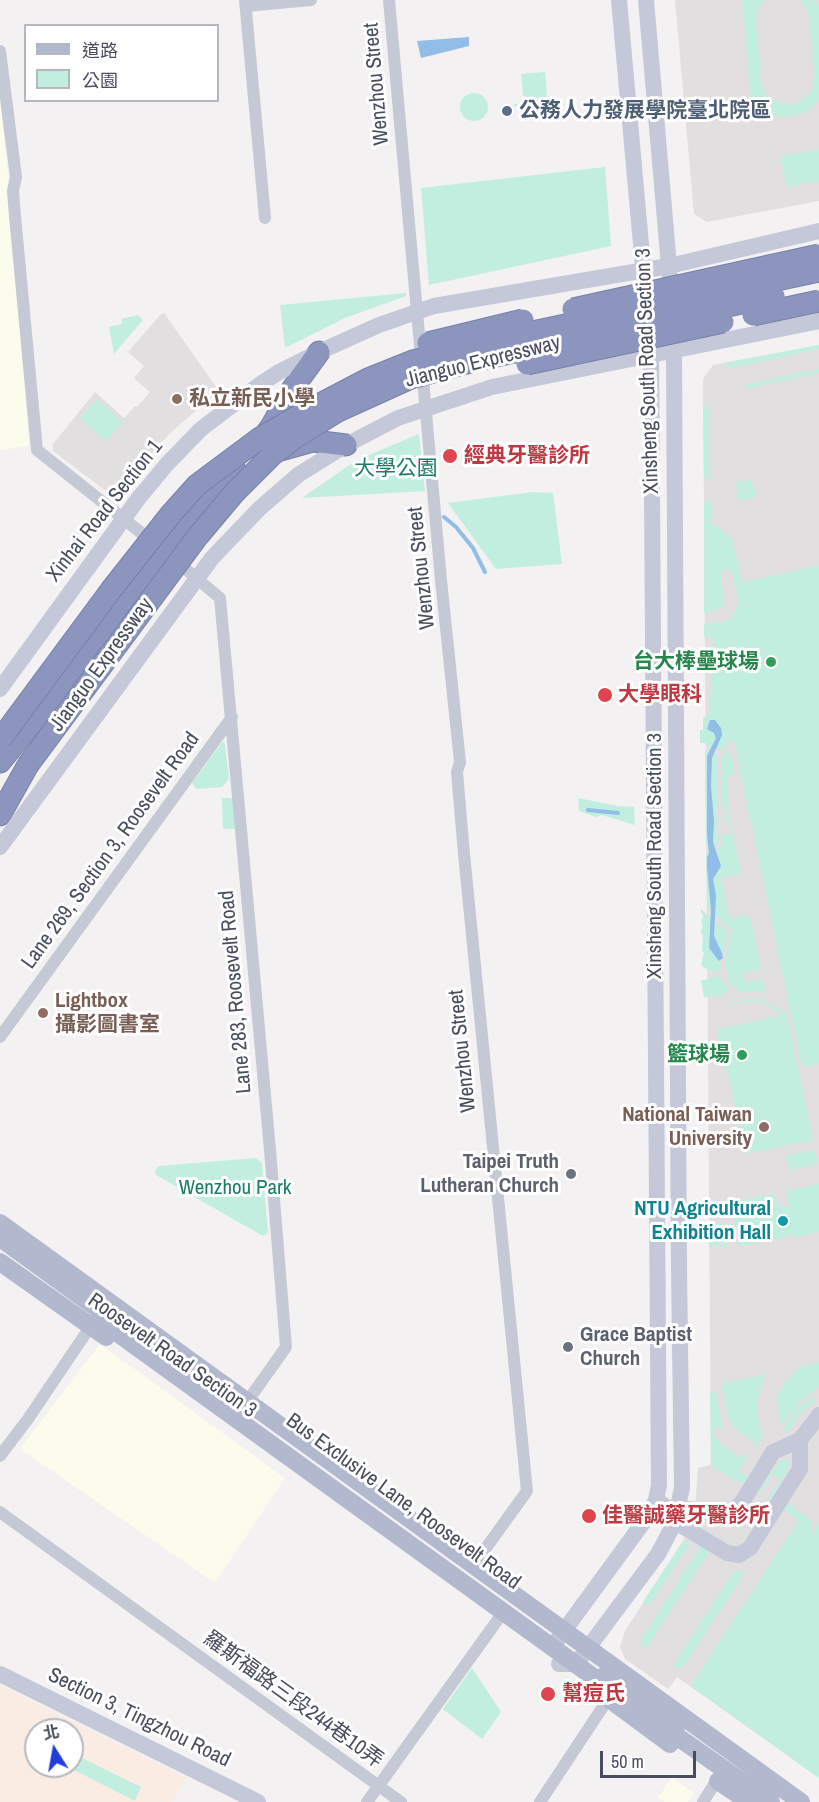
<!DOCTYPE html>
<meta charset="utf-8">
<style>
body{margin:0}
#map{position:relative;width:819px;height:1802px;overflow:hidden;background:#f3f1f1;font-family:"Archivo Narrow","Noto Sans TC",sans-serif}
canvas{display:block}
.legend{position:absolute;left:24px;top:24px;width:195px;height:78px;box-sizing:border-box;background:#fff;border:2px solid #b6b8bf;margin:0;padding:8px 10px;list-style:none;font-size:18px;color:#494e5e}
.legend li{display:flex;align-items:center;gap:12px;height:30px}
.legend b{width:30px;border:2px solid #b6b8bf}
.north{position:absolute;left:24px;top:1718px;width:60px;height:60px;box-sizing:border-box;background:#fff;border:2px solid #b6b8bf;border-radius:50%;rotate:349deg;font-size:16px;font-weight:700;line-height:24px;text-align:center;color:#494e5e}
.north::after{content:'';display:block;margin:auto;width:21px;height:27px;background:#213ddd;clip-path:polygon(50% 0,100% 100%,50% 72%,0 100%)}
.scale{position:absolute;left:600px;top:1751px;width:96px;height:27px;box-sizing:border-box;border:3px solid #494e5e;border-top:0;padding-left:8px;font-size:18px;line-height:21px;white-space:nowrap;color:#494e5e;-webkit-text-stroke:4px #fff;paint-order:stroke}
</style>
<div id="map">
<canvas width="819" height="1802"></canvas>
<ul class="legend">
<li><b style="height:8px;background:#b2b8ce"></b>道路</li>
<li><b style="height:16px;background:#c2eedf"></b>公園</li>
</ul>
<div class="north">北</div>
<div class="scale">50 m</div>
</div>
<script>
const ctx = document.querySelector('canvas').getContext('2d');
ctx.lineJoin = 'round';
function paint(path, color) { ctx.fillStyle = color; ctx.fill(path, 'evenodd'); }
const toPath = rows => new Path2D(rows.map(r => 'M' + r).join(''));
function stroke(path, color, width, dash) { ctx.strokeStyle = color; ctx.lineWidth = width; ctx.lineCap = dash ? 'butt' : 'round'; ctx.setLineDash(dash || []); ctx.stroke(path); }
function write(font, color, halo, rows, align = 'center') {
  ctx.font = font + ' "Archivo Narrow","Noto Sans TC",sans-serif'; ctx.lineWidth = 6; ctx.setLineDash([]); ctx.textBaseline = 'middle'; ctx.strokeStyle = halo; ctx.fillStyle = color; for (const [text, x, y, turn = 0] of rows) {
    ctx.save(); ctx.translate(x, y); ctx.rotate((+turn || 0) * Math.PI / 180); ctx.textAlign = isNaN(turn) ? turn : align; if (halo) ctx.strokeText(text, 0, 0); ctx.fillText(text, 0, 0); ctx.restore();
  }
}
paint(toPath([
 [0,97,8,174,29,446,0,450],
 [100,1344,285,1478,215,1583,20,1449],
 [672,1777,694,1793,688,1802,665,1802,658,1798]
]), '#fcfcec');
paint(toPath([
 [675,0,819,0,819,201,707,222,694,214],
 [164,313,219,391,169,434,114,497,53,451,53,444,95,392,124,418,135,406,137,407,150,392,134,378,144,366,128,352,160,315],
 [819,345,819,1778,677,1677,668,1689,625,1659,620,1647,625,1631,683,1541,695,1510,698,1468,711,1465,703,379,713,365]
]), '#e1dfe0');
paint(toPath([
 [0,1685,187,1778,172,1802,0,1802],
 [36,1730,72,1730,72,1766,36,1766]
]), '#faece3');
paint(toPath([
 [742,0,765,0,758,10,756,20,761,84,764,91,771,99,787,105,793,104,805,99,812,89,814,80,809,15,800,0,816,0,819,5,819,101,805,113,785,117,774,115,764,109,764,119,752,120],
 [545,72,548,108,542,108,541,104,515,107,514,104,524,103,521,74],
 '460 107a14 14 0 1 1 28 0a14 14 0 1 1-28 0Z',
 [819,150,819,181,786,187,781,156],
 [605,167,611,246,429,285,421,188],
 [406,293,406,296,345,318,285,348,280,305],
 [138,315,143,320,114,354,109,327,122,324,121,319],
 [819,345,819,349,731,368,724,363],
 [819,369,819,373,746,389,745,385],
 [97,399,123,423,105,441,80,418],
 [709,405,709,481,704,478,703,408],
 [419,434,425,491,302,498,348,466,371,454],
 [748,480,752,482,756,497,739,501,735,482],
 [533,492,553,493,562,564,496,569,448,503],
 [704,501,711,501,711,520,708,521,732,537,742,582,819,566,819,1064,802,1067,734,741,728,741,727,748,722,749,708,747,705,743,700,743,700,730,703,730,703,718,708,715,709,710,714,640,704,636,704,624,724,622,731,618,736,612,738,601,731,569,720,572,725,604,717,610,704,613],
 [223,741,225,744,229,779,222,787,196,789,192,783],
 [705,751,712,751,718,757,718,807,715,811,718,824,716,825,717,835,715,836,716,837,719,837,719,840,716,846,709,847,706,846],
 [727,752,731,754,735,774,727,776,728,807,741,874,721,878,730,918,750,915,761,969,743,973,745,982,763,979,766,992,739,992,730,984,725,964,732,930,707,907,706,851,719,849,722,844,722,836,731,833,729,821,723,821,723,818,728,817,725,806,722,806,721,757],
 [222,798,233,798,236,829,223,829],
 [578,798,618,806,634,807,635,825,602,815,596,817,579,811],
 [701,909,728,932,720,969,717,972,709,971,701,965,704,952,702,951,703,934,701,934,701,929,703,928,701,919,703,919,703,915,701,914],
 [717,976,724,980,729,990,722,996,704,997,701,981],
 [751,999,765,1000,787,1014,813,1140,745,1154,737,1111,716,1030,783,1015,764,1002,751,1001,729,1005,729,1004],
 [815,1150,818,1164,789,1171,786,1156],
 [256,1158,262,1163,268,1233,263,1236,156,1175,155,1173,156,1169,159,1166],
 [819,1184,819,1232,795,1237,794,1235,786,1236,786,1238,740,1246,737,1234,748,1232,748,1228,736,1230,731,1203,775,1193,778,1208,789,1205,786,1191],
 [709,1224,722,1224,727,1247,724,1248,721,1245,709,1247],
 [819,1362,819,1387,799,1403,781,1426,777,1402,783,1384,801,1367],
 [766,1374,757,1400,758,1417,763,1436,755,1447,752,1445,754,1442,733,1426,729,1418,721,1384],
 [710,1392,715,1392,723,1428,713,1428,715,1437,721,1444,743,1459,746,1455,748,1457,739,1471,751,1478,746,1486,737,1480,736,1482,711,1465],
 [811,1397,815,1401,800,1414,787,1434,783,1429,786,1424,794,1412],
 [785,1459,790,1462,790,1466,770,1501,768,1499,779,1481,779,1476,774,1475,772,1476,760,1494,758,1492,781,1460],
 [786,1502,811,1520,811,1531,813,1533,819,1521,819,1778,691,1686,798,1521,804,1524,781,1508],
 [683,1541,689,1545,649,1606,643,1602],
 [701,1546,708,1551,708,1554,647,1648,642,1645,641,1639],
 [739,1570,745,1573,684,1666,678,1668,673,1665,734,1571],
 [472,1668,501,1712,482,1739,443,1709],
 [80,1757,141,1787,135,1801,74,1770]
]), '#c2eedf');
paint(toPath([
 [469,37,469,46,421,58,417,41],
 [710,720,715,720,721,728,722,735,712,758,711,786,714,821,713,842,721,866,713,879,716,896,714,936,722,953,723,958,719,961,709,948,711,910,707,868,707,857,709,853,707,835,707,756,716,738,714,733,707,729]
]), '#91bde9');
stroke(toPath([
 [444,517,456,527,473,548,485,572],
 [588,810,618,813]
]), '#91bde9', 4);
const highway = toPath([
 [262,439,271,427,293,388,319,352],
 [281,450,313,441,346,445],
 [0,762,53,697,162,550,219,480,234,467],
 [0,815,28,765]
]);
stroke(highway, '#7680a9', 23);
stroke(toPath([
 [245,0,265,218],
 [389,0,441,580,460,762,457,772,464,854,527,1491,473,1566],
 [246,6,311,0],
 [0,51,16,177,13,191,15,216,37,450,154,543],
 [175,560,220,598,270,1150,286,1347,247,1402],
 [0,1037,232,717],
 [0,1456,28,1419,90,1327],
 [0,1512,401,1802],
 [367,1802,499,1618],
 [540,1802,612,1693],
 [703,1802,717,1780]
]), '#c5c9d5', 12);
stroke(toPath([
 [0,689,138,499,167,464,201,429,259,385,279,372,319,352,379,325,434,306,669,266,819,231],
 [0,847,212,558,259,509,298,475,346,445,398,418,492,387,819,321],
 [800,1440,819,1415],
 [656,1500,677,1514,682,1526,727,1553,739,1555,750,1548,800,1469,800,1440],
 [677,1514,688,1509,722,1513,732,1510,741,1504,773,1452,800,1440],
 [553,1646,645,1520,656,1500,659,1485,651,355,619,0],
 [559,1664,576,1664,658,1554,674,1524,682,1488,679,1270,674,350,669,266,646,0],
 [0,1674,258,1802]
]), '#c4c8d8', 16);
stroke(toPath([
 [0,1223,801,1802],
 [0,1238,113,1320],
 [0,1262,106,1337],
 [98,1319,610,1689],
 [604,1676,676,1728],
 [593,1687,670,1744],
 [662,1726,771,1802],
 [718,1781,749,1802]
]), '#b2b8ce', 18);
stroke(highway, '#8b95bd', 21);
const highwayBridge = toPath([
 [573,309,819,255],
 [753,315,819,301],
 [428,343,523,320],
 [527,364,723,322],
 [0,740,111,590,171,514,197,485,260,438,305,412,368,379,413,361,523,334,819,271],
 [28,765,198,536,235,492,272,455,296,437,338,411,411,378,482,359,774,296]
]);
stroke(highwayBridge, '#7680a9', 23, []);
stroke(highwayBridge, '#8b95bd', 21);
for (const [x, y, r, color] of [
 [507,111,6,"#5c6f8a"],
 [177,399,6,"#8d6e63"],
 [450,456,8,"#e0444e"],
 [771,662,6,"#2e9e5b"],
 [605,695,8,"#e0444e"],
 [43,1013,6,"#8d6e63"],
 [742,1055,6,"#2e9e5b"],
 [764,1127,6,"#8d6e63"],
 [571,1174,6,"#6b7280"],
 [783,1221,6,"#0f9aa8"],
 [568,1347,6,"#6b7280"],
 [589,1516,8,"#e0444e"],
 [548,1694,8,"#e0444e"]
]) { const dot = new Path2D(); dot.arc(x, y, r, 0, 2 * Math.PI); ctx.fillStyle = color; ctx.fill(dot); stroke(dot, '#fff', 2); }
write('21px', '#494e5e', '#fff', [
 ["Wenzhou Street",377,84,-95],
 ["Jianguo Expressway",483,362,-14],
 ["Xinsheng South Road Section 3",648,371,-92],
 ["Xinhai Road Section 1",105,511,-52],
 ["Wenzhou Street",422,568,-96],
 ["Jianguo Expressway",102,665,-54],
 ["Lane 269, Section 3, Roosevelt Road",111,851,-54],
 ["Xinsheng South Road Section 3",655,856,-90],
 ["Lane 283, Roosevelt Road",236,992,-95],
 ["Wenzhou Street",463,1051,-96],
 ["Roosevelt Road Section 3",172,1356,35],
 ["Bus Exclusive Lane, Roosevelt Road",403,1502,36],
 ["羅斯福路三段244巷10弄",293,1700,36],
 ["Section 3, Tingzhou Road",139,1718,26]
]);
write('bold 21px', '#4e5e75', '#fff', [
 ["公務人力發展學院臺北院區",519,111]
], 'left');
write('bold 21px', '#785e54', '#fff', [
 ["私立新民小學",189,399],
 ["Lightbox",55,1001],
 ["攝影圖書室",55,1025],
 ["National Taiwan",752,1115,"right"],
 ["University",752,1139,"right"]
], 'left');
write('bold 21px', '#be3a42', '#fff', [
 ["經典牙醫診所",464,456],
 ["大學眼科",618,695],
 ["佳醫誠藥牙醫診所",602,1516],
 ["幫痘氏",562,1694]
], 'left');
write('21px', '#1b7d68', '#fff', [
 ["大學公園",396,469],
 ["Wenzhou Park",235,1188]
]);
write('bold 21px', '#27864d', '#fff', [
 ["台大棒壘球場",759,662],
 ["籃球場",730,1055]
], 'right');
write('bold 21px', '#5b616d', '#fff', [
 ["Taipei Truth",559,1162],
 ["Lutheran Church",559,1186],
 ["Grace Baptist",580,1335,"left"],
 ["Church",580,1359,"left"]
], 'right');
write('bold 21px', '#0d838f', '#fff', [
 ["NTU Agricultural",771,1209],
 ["Exhibition Hall",771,1233]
], 'right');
</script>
